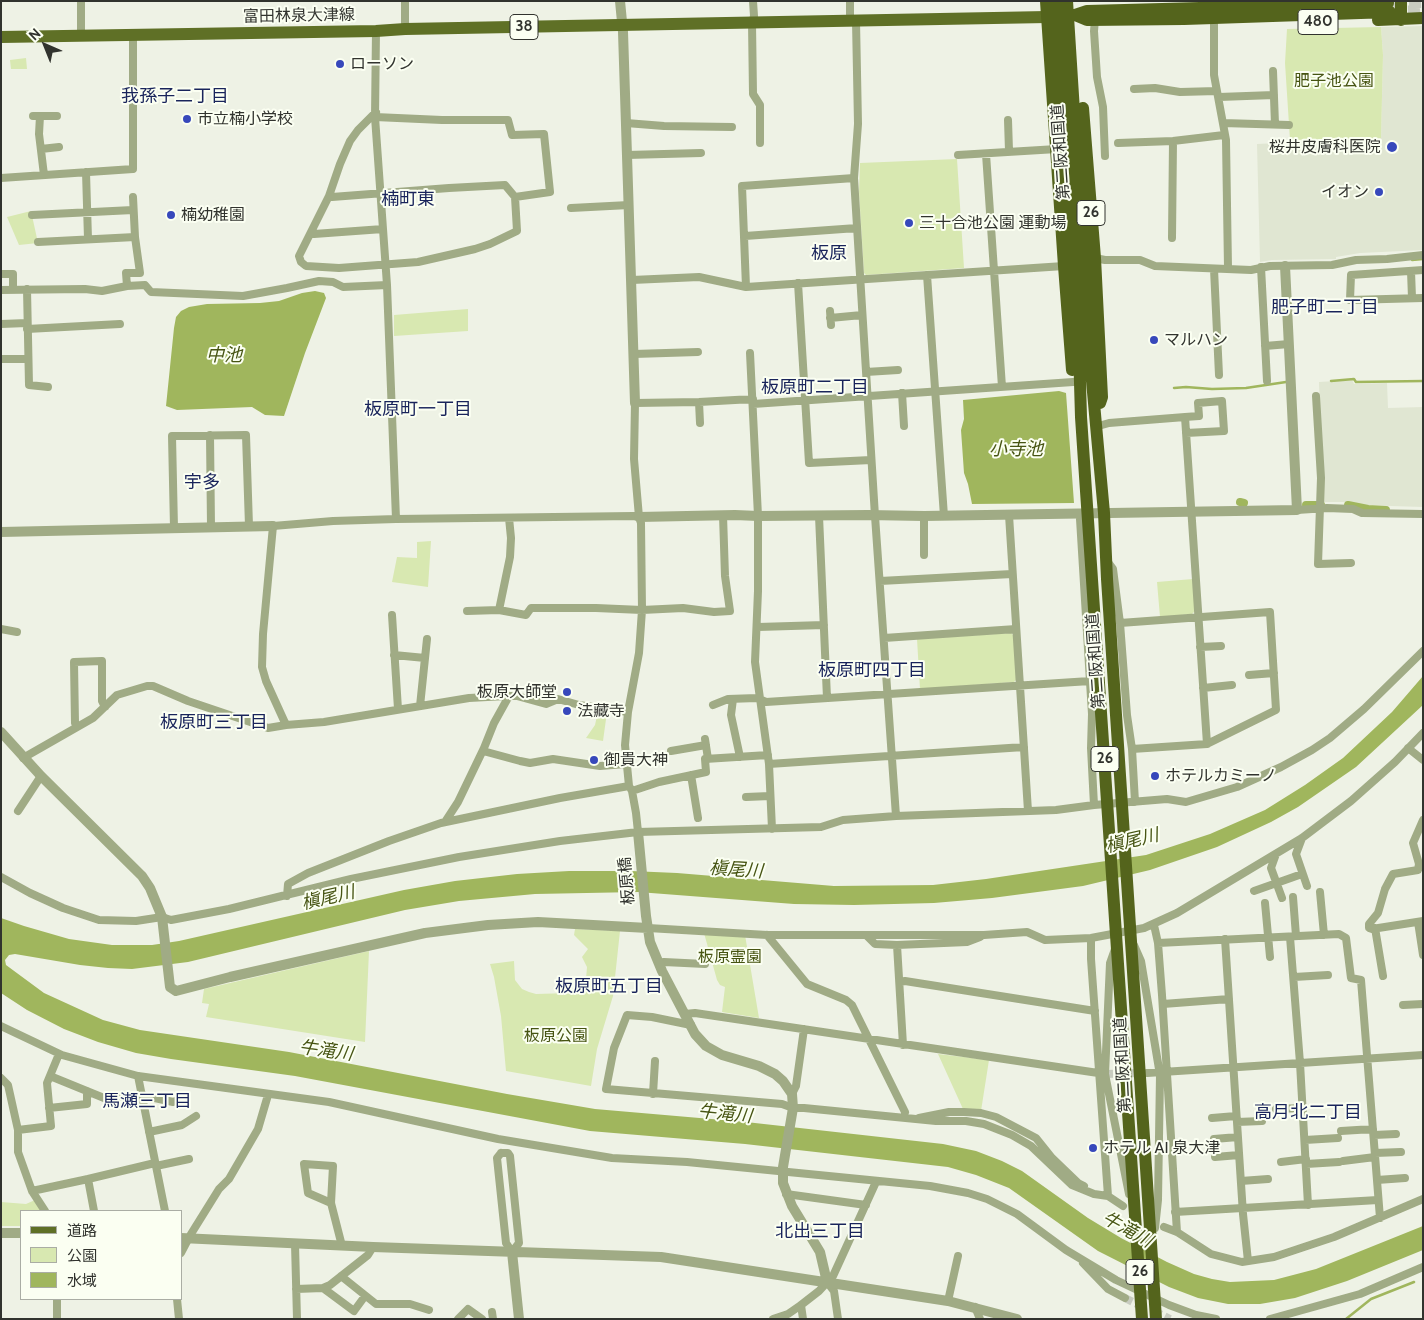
<!DOCTYPE html>
<meta charset="utf-8">
<style>
body{margin:0}
#map{position:relative;width:1424px;height:1320px;overflow:hidden;background:#eef2e5;font-family:Cabin,"Noto Sans JP",sans-serif}
canvas{display:block}
.frame{position:absolute;inset:0;border:2px solid #31332e;pointer-events:none}
.legend{position:absolute;left:20px;top:1210px;width:162px;height:90px;box-sizing:border-box;background:#fbfff2;border:1px solid #aaada4;margin:0;padding:6px 9px;list-style:none;font-size:15px;color:#31332e}
.legend li{display:flex;align-items:center;gap:10px;height:25px}
.legend b{width:25px;border:1px solid #aaada4}
.north{position:absolute;left:20px;top:20px;width:50px;height:50px;-webkit-text-stroke:4px #fbfff2;paint-order:stroke;rotate:316deg;font-size:14px;font-weight:700;line-height:20px;text-align:center;color:#31332e}
.north::after{content:'';display:block;margin:auto;width:18px;height:22px;background:#31332e;clip-path:polygon(50% 0,100% 100%,50% 72%,0 100%)}
</style>
<div id="map">
<canvas width="1424" height="1320"></canvas>
<div class="frame"></div>
<ul class="legend">
<li><b style="height:6px;background:#5f7026"></b>道路</li>
<li><b style="height:14px;background:#d8e8b1"></b>公園</li>
<li><b style="height:14px;background:#a0b65d"></b>水域</li>
</ul>
<div class="north">N</div>
</div>
<script>
const ctx = document.querySelector('canvas').getContext('2d');
ctx.lineJoin = 'round';
function paint(path, color) { ctx.fillStyle = color; ctx.fill(path, 'evenodd'); }
const toPath = rows => new Path2D(rows.map(r => 'M' + r).join(''));
function stroke(path, color, width, dash) { ctx.strokeStyle = color; ctx.lineWidth = width; ctx.lineCap = dash ? 'butt' : 'round'; ctx.setLineDash(dash || []); ctx.stroke(path); }
function write(font, color, halo, rows, align = 'center') {
  ctx.font = font + ' Cabin,"Noto Sans JP",sans-serif'; ctx.lineWidth = 4; ctx.setLineDash([]); ctx.textBaseline = 'middle'; ctx.strokeStyle = halo; ctx.fillStyle = color; for (const [text, x, y, turn = 0] of rows) {
    ctx.save(); ctx.translate(x, y); ctx.rotate((+turn || 0) * Math.PI / 180); ctx.textAlign = isNaN(turn) ? turn : align; if (halo) ctx.strokeText(text, 0, 0); ctx.fillText(text, 0, 0); ctx.restore();
  }
}
paint(toPath([
 [1423,26,1423,250,1360,253,1336,257,1336,259,1272,260,1260,262,1257,144,1381,138,1383,55,1381,27],
 [1352,380,1354,384,1387,383,1388,408,1423,407,1423,507,1360,505,1350,502,1323,502,1319,382]
]), '#e0e6d2');
paint(toPath([
 [1381,27,1383,55,1381,138,1290,140,1285,63,1287,29],
 [26,58,27,69,11,69,10,60],
 [957,159,964,268,866,275,864,273,859,192,860,163],
 [31,211,38,243,19,245,7,217],
 [468,309,468,331,394,336,394,315],
 [431,541,428,587,392,582,397,557,417,558,417,542],
 [1193,579,1195,611,1192,614,1160,617,1157,582],
 [1011,633,1014,636,1017,679,1014,682,920,689,917,639],
 [598,711,607,712,603,741,586,738,595,725],
 [575,929,620,931,613,996,597,1049,591,1086,506,1071,501,1016,494,977,490,964,514,961,515,980,522,989,529,992,536,994,570,993,575,991,580,988,586,979,587,967,582,957,588,949,574,935],
 [704,933,745,935,759,1018,722,1012,725,987,720,985,717,980],
 [369,951,365,1042,206,1017,209,1004,202,1003,204,989],
 [938,1054,989,1060,981,1111,963,1109],
 [35,1200,41,1211,21,1211,21,1226,1,1226,1,1202,26,1204]
]), '#d8e8b1');
paint(toPath([
 [315,291,324,293,326,298,305,353,284,416,265,415,252,407,177,410,166,406,174,328,176,317,181,311,189,307,207,304,260,303,279,301,302,293],
 [1059,391,1066,393,1074,503,972,504,968,484,964,473,961,430,964,419,963,400],
 [1423,676,1423,705,1356,767,1298,807,1271,822,1217,847,1150,870,1083,886,992,898,934,903,854,905,794,904,638,892,535,894,459,901,405,910,188,962,132,969,108,968,80,965,15,954,9,955,5,960,6,965,44,993,103,1020,140,1030,289,1052,507,1094,595,1109,746,1122,943,1144,976,1151,1002,1161,1022,1171,1088,1218,1121,1238,1167,1262,1194,1274,1212,1279,1230,1282,1274,1280,1316,1269,1423,1226,1423,1250,1347,1281,1295,1298,1260,1304,1228,1304,1198,1298,1169,1287,1098,1251,1009,1188,976,1175,948,1167,745,1144,590,1131,295,1076,171,1059,136,1053,98,1042,64,1029,27,1010,1,993,1,918,24,926,69,939,112,945,152,945,179,941,404,890,455,881,517,874,569,871,631,871,677,873,834,886,933,885,986,879,1146,855,1210,834,1265,810,1305,785,1343,758,1392,712]
]), '#a0b65d');
stroke(toPath([
 [1412,260,1423,259],
 [1331,381,1354,379,1356,382,1423,381],
 [1174,388,1186,387,1212,389,1246,388,1286,382],
 [1346,1319,1371,1299,1414,1282]
]), '#a0b65d', 2.5);
stroke(toPath([
 [1240,502,1244,503],
 [1306,505,1321,505],
 [1348,505,1368,509,1386,510]
]), '#a0b65d', 8);
stroke(toPath([
 [1105,1074,1143,1073],
 [1125,1298,1143,1307],
 [1154,1311,1170,1319]
]), '#c8ccc0', 8, [8, 4]);
stroke(toPath([
 [1391,3,1423,2],
 [1390,12,1423,11]
]), '#c8ccc0', 12, [12, 6]);
stroke(toPath([
 [405,1,405,29],
 [753,1,754,16,752,23,753,94,760,105,760,143],
 [850,1,850,17,856,21,858,124,854,178,875,516,896,816],
 [1213,1,1214,8,1214,75,1226,140,1228,268],
 [1095,20,1094,31,1097,77,1103,107,1105,156],
 [376,31,375,117,387,285,396,519],
 [81,36,81,1],
 [1273,71,1275,124],
 [1134,89,1155,88,1180,92,1217,91],
 [1219,97,1274,95],
 [33,116,57,116],
 [40,116,39,134,44,175],
 [375,117,442,120,508,120,512,135,544,134,550,192,515,197],
 [1008,120,1009,151],
 [626,123,664,126,732,127],
 [1223,123,1289,125],
 [1118,143,1173,141,1224,135],
 [41,149,59,147],
 [986,154,1002,387],
 [627,155,701,153],
 [958,155,1057,149],
 [86,172,88,239],
 [1,178,133,169,133,35],
 [329,196,332,197,449,188,505,185,515,197,517,231,490,244,475,249,418,262,339,268,306,266,301,262,299,256,329,196,340,164,350,141,358,130,376,112],
 [571,208,629,205],
 [32,215,133,210],
 [312,231,314,234,383,229],
 [745,236,857,228],
 [1172,238,1173,141],
 [38,242,135,237],
 [1095,258,1105,260,1140,260,1155,266,1251,270,1270,266,1332,265,1356,260,1387,259,1423,255],
 [1261,267,1267,381],
 [1214,269,1219,375],
 [1423,270,1351,275,1350,300,1423,298],
 [1411,271,1412,298],
 [1,274,13,274,13,290],
 [927,275,944,516],
 [632,280,699,277,746,287,1064,266],
 [798,283,809,463,871,460],
 [127,286,126,273,140,273,135,237,133,197],
 [746,287,742,186,854,178],
 [27,289,29,385,48,387],
 [1,290,85,289,102,291,127,286,145,285,151,292,243,296,287,288,319,281,333,282,343,287,387,285],
 [830,311,831,325],
 [830,318,862,315],
 [1,324,27,323],
 [27,329,120,324],
 [1265,346,1289,344],
 [750,353,758,516,758,591,755,662,769,764,772,829],
 [634,354,698,352],
 [1,359,28,359],
 [866,372,898,370],
 [902,393,904,426],
 [1316,396,1321,478,1318,564,1351,563],
 [699,402,700,423],
 [753,404,1073,382],
 [1185,417,1199,416,1198,403,1222,401,1224,431,1186,433],
 [1095,427,1109,423,1185,417,1207,744],
 [210,435,211,527],
 [1297,510,1327,508,1353,509,1362,513,1423,514],
 [1088,514,1080,519,1092,714,1091,748,1094,805],
 [1009,515,1028,811],
 [819,516,827,698],
 [924,516,924,555],
 [174,528,172,436,246,435,249,526],
 [1107,561,1113,569,1120,623,1127,715,1132,749,1135,802],
 [880,581,1012,574],
 [499,610,510,557,511,538,509,518],
 [467,611,499,610,526,615,531,608,596,608,642,610,683,608,714,612,730,611,725,576,723,515],
 [392,615,398,709],
 [1120,623,1270,612,1276,710,1207,744,1132,749],
 [758,627,824,625],
 [1,629,17,632],
 [884,638,1016,629],
 [1200,647,1221,646],
 [394,655,425,658],
 [1249,675,1274,673],
 [1203,688,1232,685],
 [733,699,731,715,740,757],
 [713,705,728,699,757,698,766,702,1090,681],
 [420,706,427,639],
 [628,712,579,705,558,699,546,704,517,696,506,696,469,698,324,722,286,725,266,681,262,667,263,634,273,526,333,521,396,519,633,516,639,517],
 [77,727,75,723,74,662,102,661,102,701,105,707],
 [705,739,708,759],
 [1408,748,1423,760],
 [483,751,520,761,530,763,553,759,600,766,626,764],
 [671,751,706,745],
 [23,758,93,718,117,695,147,686,153,686,188,701,268,728,286,725],
 [769,764,1024,747],
 [691,775,698,818],
 [632,791,659,782,706,772,705,759,768,755],
 [746,797,770,796],
 [18,811,41,776],
 [1423,820,1413,843,1419,864,1418,870,1393,874,1385,889,1378,913,1369,924,1369,928,1372,929,1423,921],
 [445,822,458,802,484,748,494,723,509,696],
 [638,832,636,813,632,791,629,786,625,745,628,712,639,653,642,610,641,523,639,517,634,459,635,403,699,402,753,399],
 [1302,838,1296,854,1307,886],
 [1276,854,1271,868,1282,898],
 [1,877,30,893,63,908,99,920,136,921,162,917,171,920,229,909,351,879,459,857,560,841,638,832,821,827,843,820,896,816,1056,810,1094,805,1167,799,1186,802,1237,787,1281,767,1312,750,1330,738,1364,709,1423,651],
 [1254,891,1302,874],
 [1320,892,1324,935],
 [287,896,288,884,308,873,389,841,441,823,560,798,629,786],
 [1293,897,1296,936],
 [1265,903,1270,957],
 [1418,922,1423,955],
 [1154,925,1158,943,1162,995,1177,1232],
 [648,928,767,935,984,935,1027,932,1045,940,1091,938,1144,928,1177,913,1302,838,1351,801,1395,762,1423,733],
 [1375,928,1383,976],
 [767,935,807,984,846,1000,852,1005,905,1112],
 [867,936,875,944,897,945,967,942,980,937],
 [1290,937,1300,1063,1308,1205],
 [1091,938,1091,959,1108,1196],
 [1225,939,1243,1214,1248,1261],
 [1158,943,1339,934,1346,938,1351,978,1361,980,1380,1218],
 [897,945,903,1045],
 [1134,945,1141,961,1160,1075,1158,1200,1155,1228],
 [1115,949,1110,963,1105,1074,1129,1194],
 [659,963,664,962,705,964],
 [1294,977,1328,975],
 [900,982,905,981,1095,1011],
 [1163,1004,1229,999],
 [1403,1005,1423,1004],
 [685,1014,695,1013,1105,1074],
 [691,1025,652,1017,627,1015,614,1048,606,1089,782,1104,793,1108,804,1108,936,1121,966,1121,984,1124,1012,1135,1031,1146,1072,1185,1094,1194,1108,1196,1123,1206],
 [1,1026,62,1055,138,1076,329,1102,498,1139,612,1158,687,1162,930,1186,968,1193,987,1199,1017,1214,1066,1250,1116,1280,1169,1305,1196,1315,1216,1319],
 [1147,1073,1423,1055],
 [50,1076,104,1098,141,1095,173,1102,182,1099],
 [138,1076,165,1211],
 [1,1078,8,1085,18,1130,18,1152,32,1191,45,1211],
 [653,1094,655,1061],
 [792,1094,796,1086,804,1029],
 [49,1108,87,1104,87,1091],
 [1276,1109,1303,1108],
 [919,1118,949,1112,964,1112,981,1113,996,1117,1036,1138,1052,1158,1078,1183,1084,1186],
 [1212,1118,1236,1116],
 [1237,1122,1262,1121],
 [18,1130,51,1126,47,1083,59,1054],
 [1341,1131,1373,1129],
 [149,1132,182,1125,196,1116],
 [1374,1135,1396,1134],
 [1214,1139,1238,1137],
 [1305,1140,1338,1138],
 [501,1153,508,1153,510,1156,519,1243,512,1252,506,1243,497,1158,501,1153],
 [1375,1153,1401,1152],
 [1215,1157,1239,1155],
 [1343,1161,1375,1157],
 [1281,1162,1306,1159],
 [1306,1164,1339,1162],
 [156,1166,189,1159],
 [88,1179,155,1163],
 [1377,1180,1405,1178],
 [1241,1181,1268,1179],
 [32,1191,88,1179,94,1211],
 [786,1194,866,1205],
 [331,1203,308,1193,304,1164,333,1166,331,1203,342,1246],
 [1175,1212,1378,1200],
 [1164,1227,1177,1232,1211,1254,1242,1262,1274,1257,1334,1237,1423,1199],
 [295,1244,297,1319],
 [181,1253,191,1234,219,1189,229,1179,258,1129,268,1095],
 [1083,1263,1108,1289,1125,1298],
 [341,1276,376,1304,410,1304,429,1310],
 [827,1282,834,1291,838,1319],
 [323,1288,354,1311,365,1296],
 [296,1289,323,1288,330,1285,368,1255,373,1247],
 [57,1299,57,1319],
 [177,1299,179,1319],
 [948,1301,958,1256],
 [801,1305,803,1319],
 [975,1307,980,1319],
 [492,1312,493,1319],
 [458,1319,468,1309,482,1319],
 [773,1319,788,1314,801,1305,819,1291,833,1276,876,1182],
 [1270,1319,1360,1294,1423,1267]
]), '#a0ab85', 8);
stroke(toPath([
 [620,1,623,32,635,403],
 [639,517,735,515,758,516,868,515,924,516,1297,510,1285,266],
 [1,532,273,526],
 [1,732,41,776,142,876,150,888,162,917,170,987,176,991,230,977,425,933,488,925,538,922,648,928],
 [638,832,646,916,650,942,662,971,695,1034,706,1046,722,1055,759,1066,775,1074,783,1081,792,1094,793,1108,783,1167,783,1183,792,1206,820,1252,827,1282],
 [1,1233,21,1233],
 [181,1238,373,1247,661,1257,948,1301,1017,1319],
 [512,1252,519,1319]
]), '#a0ab85', 10);
stroke(toPath([
 [1,37,376,31,405,29,1047,17]
]), '#5f7026', 12);
stroke(toPath([
 [1046,1,1064,266,1072,370],
 [1056,1,1079,349,1081,417,1142,1319],
 [1067,1,1089,348,1104,513,1107,579,1156,1319],
 [1401,1,1401,20],
 [1075,15,1087,20,1184,19,1390,12],
 [1062,16,1075,15,1087,11,1388,3],
 [1378,20,1423,18],
 [1083,108,1095,258,1102,397,1100,403]
]), '#54641c', 12);
for (const [x, y, r, color] of [
 [340,64,5,"#3748bb"],
 [187,119,5,"#3748bb"],
 [1392,147,6,"#3748bb"],
 [1379,192,5,"#3748bb"],
 [171,215,5,"#3748bb"],
 [909,223,5,"#3748bb"],
 [1154,340,5,"#3748bb"],
 [567,692,5,"#3748bb"],
 [567,711,5,"#3748bb"],
 [594,760,5,"#3748bb"],
 [1155,776,5,"#3748bb"],
 [1093,1148,5,"#3748bb"]
]) { const dot = new Path2D(); dot.arc(x, y, r, 0, 2 * Math.PI); ctx.fillStyle = color; ctx.fill(dot); stroke(dot, '#fbfff2', 2); }
for (const [x, y, w] of [
 [1318,22,40],
 [524,27,28],
 [1091,213,28],
 [1105,759,28],
 [1140,1272,28]
]) { const box = new Path2D(); box.roundRect(x - w / 2, y - 12.5, w, 25, 4); ctx.fillStyle = '#fbfff2'; ctx.fill(box); stroke(box, '#31332e', 1); }
write('bold 15px', '#31332e', null, [
 ["480",1318,22],
 ["38",524,27],
 ["26",1091,213],
 ["26",1105,759],
 ["26",1140,1272]
]);
write('16px', '#31332e', '#fbfff2', [
 ["富田林泉大津線",299,16,-1],
 ["第二阪和国道",1061,152,-94],
 ["第二阪和国道",1096,661,-94],
 ["板原橋",627,881,-95],
 ["第二阪和国道",1123,1065,-93]
]);
write('16px', '#31332e', '#fbfff2', [
 ["ローソン",350,64],
 ["市立楠小学校",197,119],
 ["桜井皮膚科医院",1381,147,"right"],
 ["イオン",1369,192,"right"],
 ["楠幼稚園",181,215],
 ["三十合池公園 運動場",919,223],
 ["マルハン",1164,340],
 ["板原大師堂",557,692,"right"],
 ["法藏寺",577,711],
 ["御貴大神",604,760],
 ["ホテルカミーノ",1165,776],
 ["ホテル AI 泉大津",1103,1148]
], 'left');
write('16px', '#465412', '#fbfff2', [
 ["肥子池公園",1334,81],
 ["板原霊園",730,957],
 ["板原公園",556,1036]
]);
write('18px', '#19245b', '#fbfff2', [
 ["我孫子二丁目",175,97],
 ["楠町東",408,200],
 ["板原",829,254],
 ["肥子町二丁目",1325,308],
 ["板原町二丁目",815,388],
 ["板原町一丁目",418,410],
 ["宇多",202,483],
 ["板原町四丁目",872,671],
 ["板原町三丁目",214,723],
 ["板原町五丁目",609,987],
 ["馬瀬三丁目",147,1102],
 ["高月北二丁目",1308,1113],
 ["北出三丁目",820,1232]
]);
write('italic 18px', '#475514', '#fbfff2', [
 ["中池",224,356],
 ["小寺池",1016,450],
 ["槇尾川",1132,841,-13],
 ["槇尾川",736,870,4],
 ["槇尾川",328,898,-13],
 ["牛滝川",326,1051,8],
 ["牛滝川",725,1114,6],
 ["牛滝川",1127,1230,29]
]);
</script>
